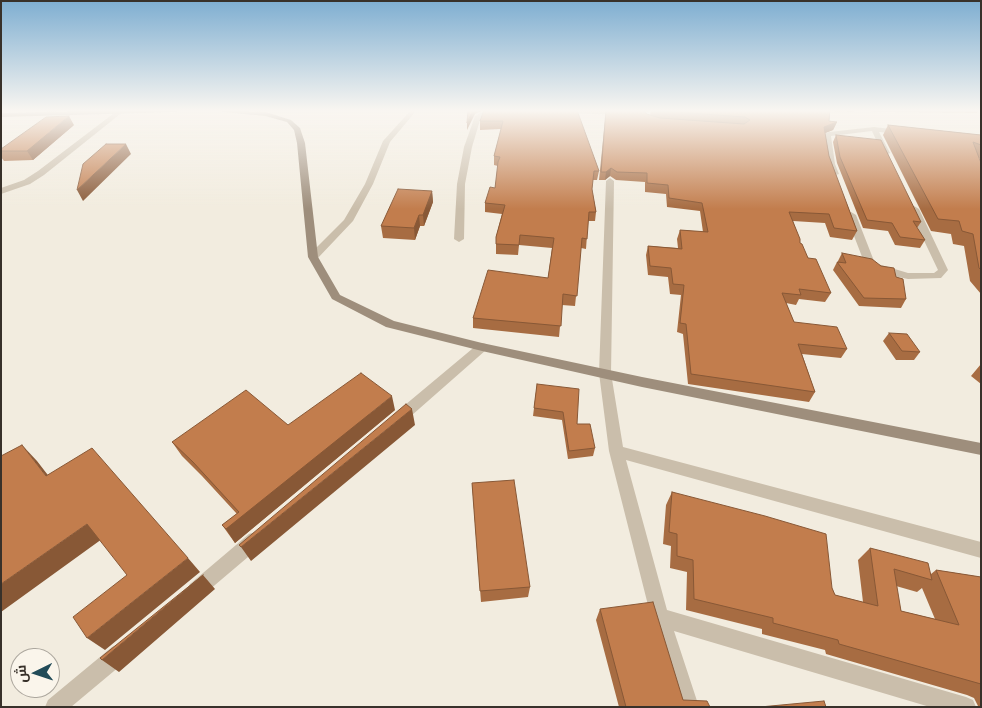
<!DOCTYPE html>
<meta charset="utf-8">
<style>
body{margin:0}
#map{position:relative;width:982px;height:708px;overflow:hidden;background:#f2ecdf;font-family:"DM Sans",Cairo,sans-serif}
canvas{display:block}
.frame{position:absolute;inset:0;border:2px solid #38312a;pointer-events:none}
.north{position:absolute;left:10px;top:648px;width:50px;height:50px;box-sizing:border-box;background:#faf5eb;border:1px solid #aca79e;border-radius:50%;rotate:266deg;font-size:14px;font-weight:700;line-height:20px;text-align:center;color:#38312a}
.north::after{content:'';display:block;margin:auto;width:18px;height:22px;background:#214b58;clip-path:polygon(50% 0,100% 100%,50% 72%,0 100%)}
</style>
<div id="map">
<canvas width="982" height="708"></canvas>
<div class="frame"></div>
<div class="north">ش</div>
</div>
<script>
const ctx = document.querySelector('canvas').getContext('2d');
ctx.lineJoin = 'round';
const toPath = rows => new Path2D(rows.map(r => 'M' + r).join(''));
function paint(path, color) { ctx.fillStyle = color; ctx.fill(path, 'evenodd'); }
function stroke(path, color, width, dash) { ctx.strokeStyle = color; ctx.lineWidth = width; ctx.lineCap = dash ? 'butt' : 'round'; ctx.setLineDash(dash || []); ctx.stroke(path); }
paint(toPath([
 [118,110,124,111,44,175,30,184,1,194,1,188,24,180,38,171,118,110],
 [411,110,417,110,390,142,373,184,353,221,317,259,309,259,309,255,344,220,365,184,383,141,411,110],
 [485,110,503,111,487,114,481,117,472,147,465,184,464,239,459,242,454,239,457,184,464,147,475,116,485,110],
 [562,110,628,111,658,110,628,115,560,113,560,111,562,110],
 [874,127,901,130,905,132,901,134,879,132,890,153,886,155,882,153,872,131,831,136,835,164,839,174,832,176,827,164,823,134,829,132,874,127],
 [610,178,614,181,611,373,623,447,981,542,981,558,626,460,667,610,966,697,973,700,976,707,930,707,674,631,699,707,678,707,651,617,609,451,599,373,606,181,610,178],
 [914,206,919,209,948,270,941,278,908,279,888,275,870,268,864,262,846,215,851,212,856,215,874,261,878,264,908,273,934,273,938,270,909,209,914,206],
 [482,343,486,344,488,347,486,350,403,423,398,424,393,423,391,419,393,415,478,344,482,343],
 [255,532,261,534,263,540,261,546,202,596,196,599,190,596,187,590,190,584,249,534,255,532],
 [119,644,126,647,129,654,126,661,71,707,45,707,48,700,112,647,119,644]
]), '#cabeab');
paint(toPath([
 [115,110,180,110,177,112,1,117,1,113,115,110],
 [219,110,266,112,291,120,300,128,305,143,318,257,340,295,394,321,482,343,642,377,981,443,981,455,642,387,482,351,386,327,332,299,308,257,297,143,294,130,287,122,265,116,222,112,219,110]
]), '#9e8e7c');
paint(toPath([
 [484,110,599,171,597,180,593,180,592,189,596,212,595,221,588,221,586,249,581,248,575,306,562,305,559,337,473,328,473,318,548,278,552,248,519,245,518,255,496,254,496,237,502,214,485,212,485,203,495,188,498,166,494,165,494,156,501,129,480,130,480,121],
 [606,110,650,115,651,110,854,110,853,112,830,111,829,121,837,122,833,130,825,133,829,156,857,231,852,240,830,237,825,223,793,221,800,243,808,258,831,293,825,302,799,299,796,305,786,303,794,322,847,349,841,358,802,354,815,392,809,402,688,384,683,334,677,332,681,295,670,294,668,277,648,275,646,255,648,246,678,248,677,239,680,230,703,232,700,211,667,207,666,194,645,192,645,182,616,180,610,176,605,180,599,180],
 [870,110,979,110,977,113,872,112],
 [74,125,33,160,4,161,1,157,1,149],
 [888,125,981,135,981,159,979,158,981,163,981,294,970,281,964,246,953,244,951,234,931,231,883,135],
 [836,135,921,222,917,228,925,240,920,248,895,245,888,231,863,228,837,163,833,142],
 [432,191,433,202,424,226,420,226,415,240,383,238,381,226],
 [842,253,896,277,906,299,901,308,859,306,833,270,837,262,838,262,838,261],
 [889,333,920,352,914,360,896,360,883,341],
 [981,364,981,384,971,376],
 [537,384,577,424,595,448,593,456,568,459,562,420,533,416],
 [395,410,235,543,222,525,237,514,202,476,182,456,172,442,288,425],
 [472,483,530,587,528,597,481,602],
 [672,492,832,588,835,595,863,602,858,560,870,548,931,574,936,570,981,577,981,707,975,707,978,706,974,698,967,695,826,654,825,650,762,634,762,629,686,610,687,572,670,568,671,546,663,544,666,505],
 [896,586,917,592,922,588,935,619,901,611],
 [600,609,683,700,710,707,619,707,596,620]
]), '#a76c42');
paint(toPath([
 [473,110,483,110,475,114,467,130,467,123],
 [69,116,74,125,33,160,27,151],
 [837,122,833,130,820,135,824,127],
 [126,144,131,154,83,201,77,190],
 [611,168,610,176,605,180,606,172],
 [432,191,433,202,424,226,423,215],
 [419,215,420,226,415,240,414,228],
 [392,396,395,410,235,543,226,529],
 [412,409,415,425,251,561,241,547],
 [22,445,37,461,61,492,46,476],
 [87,524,102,539,1,612,1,584],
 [188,558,200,572,105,650,87,638],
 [203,575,215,589,119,672,102,660]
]), '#885836');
const building = toPath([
 [468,110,473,110,467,123,468,110],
 [484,110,577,110,599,171,594,171,592,189,596,212,589,212,587,239,582,238,577,296,563,294,561,326,473,318,488,270,548,278,554,238,520,235,519,245,496,244,496,237,505,205,485,203,490,187,495,188,498,162,500,157,494,156,503,121,480,121,484,110],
 [606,110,643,110,647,114,660,118,744,124,750,120,745,117,661,111,658,110,830,110,829,121,837,122,824,127,829,156,857,231,834,228,829,214,789,212,800,239,800,243,802,244,808,258,816,259,831,293,799,289,801,295,782,293,794,322,837,327,847,349,798,344,815,392,691,374,686,324,680,323,684,285,673,284,671,268,650,266,648,246,682,249,680,230,708,232,702,203,669,198,668,185,647,183,647,173,617,172,611,168,606,172,601,172,606,110],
 [69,116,27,151,1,151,1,149,46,117,69,116],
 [888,125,981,135,981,145,973,142,981,163,981,270,979,268,973,234,962,231,959,221,938,219,888,125],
 [836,135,881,140,921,222,913,221,925,240,900,237,892,223,867,220,840,157,836,135],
 [106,144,126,144,77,190,83,164,106,144],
 [398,189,432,191,423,215,419,215,414,228,381,226,398,189],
 [842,253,872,259,881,266,894,268,896,277,903,279,906,299,864,298,837,262,846,263,842,253],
 [889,333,907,334,920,352,902,351,889,333],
 [361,373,392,396,226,529,222,525,239,512,193,462,172,442,246,390,288,425,361,373],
 [537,384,579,389,577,424,590,424,595,448,569,451,563,412,534,408,537,384],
 [406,404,412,409,241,547,239,545,406,404],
 [22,445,46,476,92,448,188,558,87,638,73,617,127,575,87,524,1,584,1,456,22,445],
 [514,480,530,587,480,591,472,483,514,480],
 [672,492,765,516,826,534,832,588,835,595,878,606,870,548,928,563,932,580,894,569,901,611,959,625,936,570,981,577,981,684,839,644,838,640,773,623,773,618,694,599,693,560,677,556,677,534,669,532,672,492],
 [203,575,102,660,100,658,203,575],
 [653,602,683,700,707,701,710,707,626,707,600,609,653,602],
 [824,701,826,707,760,707,824,701]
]);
paint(building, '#c27d4d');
stroke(building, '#885836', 1);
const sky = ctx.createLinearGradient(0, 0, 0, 209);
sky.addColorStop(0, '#7eaed1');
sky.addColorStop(0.53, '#f9f6f1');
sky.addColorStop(1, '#f9f6f100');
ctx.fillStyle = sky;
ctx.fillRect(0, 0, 982, 209);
</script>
